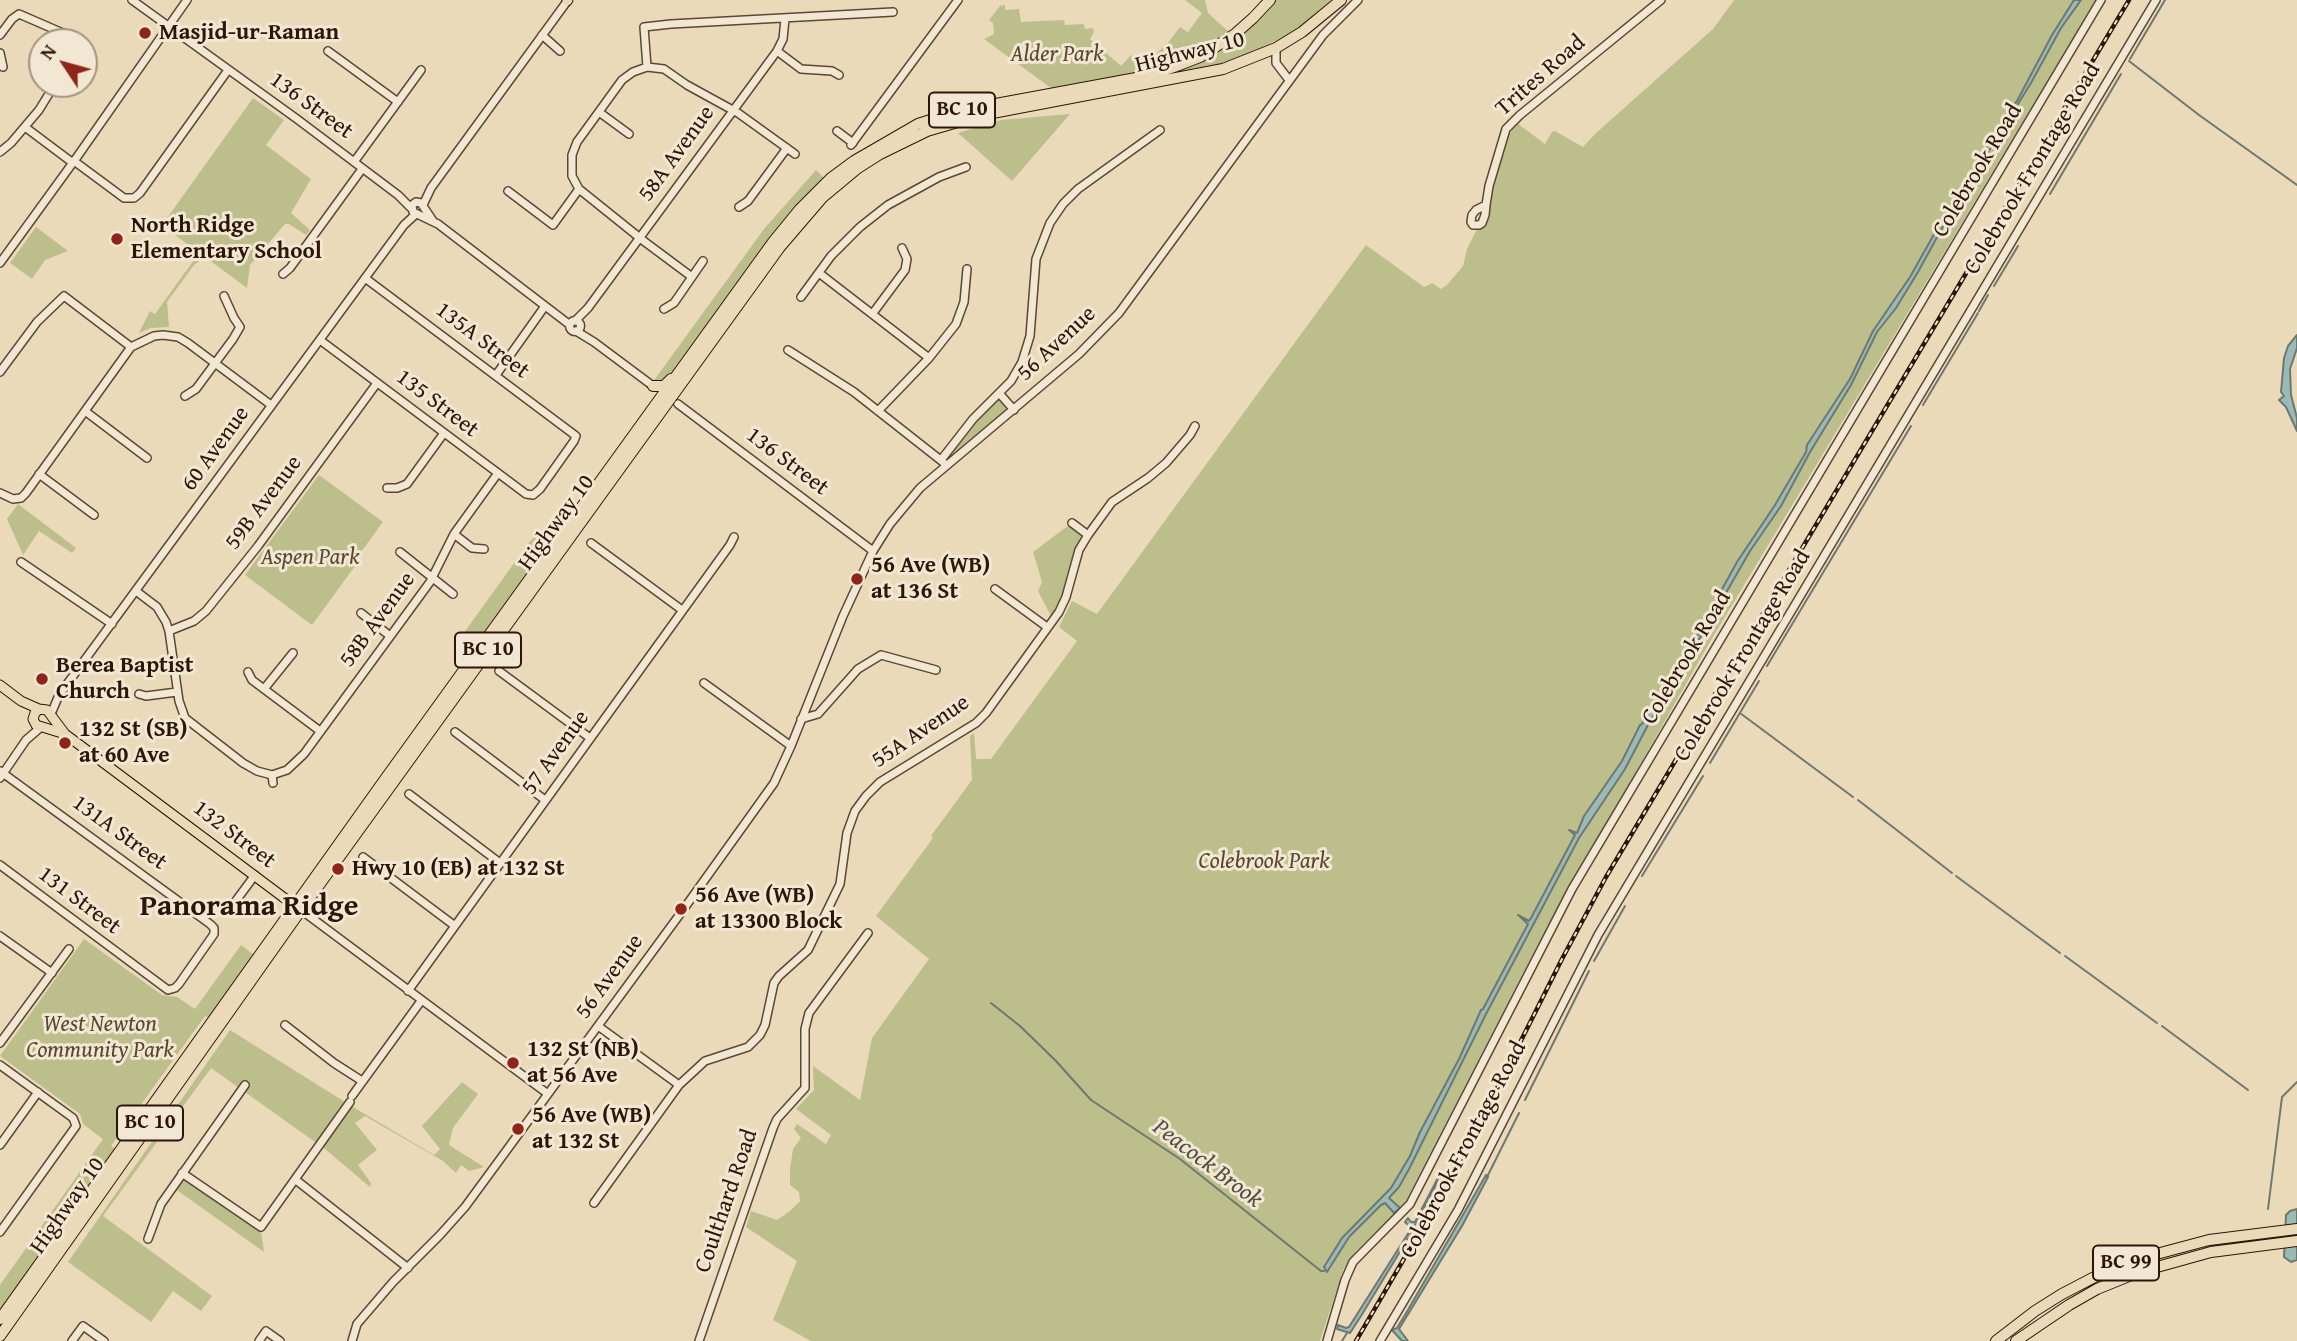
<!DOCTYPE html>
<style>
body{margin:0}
#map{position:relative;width:2297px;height:1341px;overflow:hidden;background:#ebdaba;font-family:"Gentium Book Plus",serif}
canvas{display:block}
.north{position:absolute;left:28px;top:28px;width:70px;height:70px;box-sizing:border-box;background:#f2e7d2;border:2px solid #a39381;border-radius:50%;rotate:306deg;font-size:19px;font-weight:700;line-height:28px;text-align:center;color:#2d1508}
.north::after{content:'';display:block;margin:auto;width:24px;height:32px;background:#8f2418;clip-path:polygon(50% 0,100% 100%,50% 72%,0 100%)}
</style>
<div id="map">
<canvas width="2297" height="1341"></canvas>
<div class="north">N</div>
</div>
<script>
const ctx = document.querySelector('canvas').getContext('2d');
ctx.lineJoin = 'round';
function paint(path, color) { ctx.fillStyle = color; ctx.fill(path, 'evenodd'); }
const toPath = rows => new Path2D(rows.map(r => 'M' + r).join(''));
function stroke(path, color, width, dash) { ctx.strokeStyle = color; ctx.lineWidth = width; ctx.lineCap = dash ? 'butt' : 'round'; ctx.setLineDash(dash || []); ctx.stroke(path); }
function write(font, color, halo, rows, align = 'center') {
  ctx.font = font + ' "Gentium Book Plus",serif'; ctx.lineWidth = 6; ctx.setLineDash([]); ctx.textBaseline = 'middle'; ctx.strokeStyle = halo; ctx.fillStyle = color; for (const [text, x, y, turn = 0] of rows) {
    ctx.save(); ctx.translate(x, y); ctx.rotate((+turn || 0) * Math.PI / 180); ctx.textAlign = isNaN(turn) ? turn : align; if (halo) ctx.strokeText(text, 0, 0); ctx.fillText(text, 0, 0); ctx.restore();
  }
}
paint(toPath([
 [1185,0,1205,0,1208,13,1229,32,1205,48,1176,61,1130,74,1051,88,984,39,994,34,993,23,989,20,1000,6,1005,5,1005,10,1019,9,1021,22,1064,20,1065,25,1084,24,1085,29,1093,28,1094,32,1090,39,1121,66,1131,55,1135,58,1138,56,1143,60,1151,58,1167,44,1180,27,1188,32,1202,13],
 [1276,0,1331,0,1290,34,1247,55,1211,67,1150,79,1188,66,1266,10],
 [1734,0,2096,0,1711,640,1538,944,1404,1204,1356,1251,1343,1270,1320,1341,811,1341,773,1320,797,1261,746,1227,751,1211,777,1220,790,1211,800,1201,799,1192,790,1185,790,1169,793,1149,801,1138,794,1129,797,1124,826,1144,831,1135,796,1109,814,1090,813,1066,860,1100,872,1038,929,959,876,916,933,838,931,836,972,780,970,736,974,733,976,759,991,759,1077,641,1059,627,1072,601,1097,614,1366,245,1424,287,1432,283,1441,289,1447,285,1463,266,1467,249,1476,231,1485,225,1491,191,1498,169,1497,156,1512,130,1511,127,1517,123,1545,144,1552,132,1555,131,1583,147,1596,133,1713,29],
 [253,98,284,120,266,145,311,179,291,213,310,230,306,235,289,224,285,224,250,265,247,288,205,257,194,265,167,302,169,327,151,328,139,333,150,311,155,314,199,253,162,225],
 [1070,114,1012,181,958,133,1001,120],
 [816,170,825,179,702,331,667,379,661,384,652,383,764,229],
 [36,227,68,251,45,260,32,279,10,263],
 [998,397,1009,410,949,460,946,457,973,423],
 [319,475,383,522,355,560,358,562,312,625,245,575],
 [18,504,76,548,72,553,39,531,23,555,7,519],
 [556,517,566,525,479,644,463,634,530,541],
 [1069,525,1087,534,1065,597,1052,618,1038,591,1042,582,1033,552],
 [84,939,162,995,177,997,195,1009,241,945,253,954,209,1018,205,1016,111,1146,117,1150,0,1310,0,1285,103,1139,83,1124,80,1114,0,1056],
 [230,1030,353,1107,434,1155,440,1149,422,1126,462,1082,478,1094,453,1128,449,1145,484,1167,469,1171,461,1165,456,1173,443,1161,365,1116,355,1123,377,1150,358,1165,371,1183,370,1187,325,1149,211,1068,103,1216,212,1296,201,1311,173,1291,151,1322,68,1262],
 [183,1176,261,1231,264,1252,174,1188]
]), '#bcbe8c');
const water = toPath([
 [2074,0,2081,0,2061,28,2031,83,1952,210,1918,272,1896,308,1877,332,1851,385,1810,452,1781,506,1750,551,1708,624,1704,622,1737,562,1775,505,1806,452,1807,445,1850,379,1873,331,1910,277,1955,197,1963,187,2007,113,2017,101,2052,35,2074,0],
 [2297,335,2297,348,2290,369,2291,395,2297,418,2297,431,2286,407,2279,400,2284,396,2281,392,2284,358,2288,346,2297,335],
 [1698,634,1701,636,1686,664,1650,721,1625,769,1579,838,1486,1014,1409,1169,1399,1187,1389,1198,1400,1208,1394,1213,1385,1203,1381,1205,1349,1237,1327,1272,1324,1267,1342,1238,1391,1188,1410,1156,1420,1132,1459,1059,1481,1010,1483,1009,1528,924,1518,915,1529,921,1531,918,1575,835,1569,830,1577,833,1584,816,1622,761,1640,725,1642,724,1667,681,1698,634],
 [1486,1175,1488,1177,1462,1226,1399,1329,1408,1341,1402,1341,1392,1330,1397,1328,1405,1315,1486,1175],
 [1439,1176,1433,1192,1407,1240,1361,1316,1350,1333,1337,1329,1338,1325,1346,1328,1349,1327,1409,1232,1410,1227,1405,1222,1408,1218,1411,1222,1415,1222,1439,1176],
 [2297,1209,2297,1260,2291,1262,2284,1257,2286,1215,2290,1211,2297,1209]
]);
paint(water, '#99bab6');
stroke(water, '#6e7870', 2);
stroke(toPath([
 [2130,59,2165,0],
 [2129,61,2199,115,2297,185],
 [2050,194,2121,74],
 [1994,286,2018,246],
 [1979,311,1988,295],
 [1923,405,1978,313],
 [1767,666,1911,426],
 [1740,713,1853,797],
 [1710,763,1759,681],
 [1858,800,1952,873],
 [1642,876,1703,776],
 [1956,876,2060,953],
 [2065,956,2157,1023],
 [1594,961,1625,906],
 [991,1003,1020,1026,1056,1061,1091,1100,1180,1159,1321,1271,1324,1271],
 [2162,1026,2248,1090],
 [1525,1100,1589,971],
 [1487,1177,1519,1113],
 [2268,1209,2282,1097,2297,1082],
 [1342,1341,1347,1333]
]), '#6e7870', 2);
const minor = toPath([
 [132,0,297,119,398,195,411,208],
 [0,35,12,19,19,14,72,37,70,42],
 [542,35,560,51],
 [1276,48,1276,63,1289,80],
 [328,51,398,102],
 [777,51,801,69,832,71,839,75],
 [0,53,3,67],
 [647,67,644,27,671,24,893,12],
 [599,112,629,134],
 [25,127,73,163],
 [837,131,853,143],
 [851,145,958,0],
 [0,152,11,143,39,110,55,84],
 [74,161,124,198,134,198,140,193,228,70],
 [354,162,421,70],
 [508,191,553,225,579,189],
 [423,205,431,188,568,0],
 [1486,205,1485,215,1482,223,1479,225,1473,225,1471,222,1472,215,1476,210,1486,205,1489,186,1506,129,1520,115,1661,0],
 [739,207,748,201,787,148],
 [433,221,421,203,416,202,412,205,413,212,438,224,570,325],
 [0,263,77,157,187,0],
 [819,273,929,358],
 [283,274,290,268,362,169],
 [692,277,645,242,579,189,572,176,572,155,577,142,622,80,633,72,647,67,664,69,687,85,738,113,795,154],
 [801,297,831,256,860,227,888,205,939,177,966,167],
 [664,309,674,303,703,261],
 [873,313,905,270,907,259,902,248],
 '569.5 326a5.5 5.5 0 1 1 11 0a5.5 5.5 0 1 1-11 0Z',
 [575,321,588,308,777,51,783,39,785,19],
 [576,331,594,342,653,386],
 [320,340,526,494,533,495,540,489,574,441,576,436,365,278],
 [788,350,854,392,943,462],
 [0,372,37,322,64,296,131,347],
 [496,375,545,306],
 [999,393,1014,410],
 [185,396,196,389,233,339,240,327,234,318,224,296],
 [678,404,873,551],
 [85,411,147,458],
 [878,411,929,358,956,324,964,302,967,269],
 [941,460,973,419,1011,381,1022,362,1030,336,1036,259,1050,223,1063,204,1078,189,1160,130],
 [39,474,94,515],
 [387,488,397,488,407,484,444,433],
 [0,493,13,499,21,498,26,493,131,347,154,336,163,335,178,337,188,343,271,405],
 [1072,523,1088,535],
 [454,534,472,548,484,549],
 [591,543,682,610],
 [400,552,453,594],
 [21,562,112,624],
 [995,589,1047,627],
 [136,591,157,607,166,622,169,631,179,701,185,718,243,763,257,771,272,775,273,783],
 [361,613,390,636],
 [169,631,194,621,206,611,258,546,377,383],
 [499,671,590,738],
 [248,672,252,680,320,731],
 [704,683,791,746],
 [264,689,293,653],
 [139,694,146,696,177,692],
 [51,714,59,695,404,225,416,214],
 [801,719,818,714,858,669,881,655,936,670],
 [455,732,545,800],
 [0,771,210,924,214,928,214,934,179,984,175,988,168,990,0,865],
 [272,775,287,770,304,754,430,582,454,534,498,473],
 [0,778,26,740,41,727],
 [409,794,500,863],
 [363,857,455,926],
 [235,902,255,875],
 [301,910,548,1094],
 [0,936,52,973],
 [408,991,730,545,734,537],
 [285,1025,334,1063,362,1081],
 [598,1026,679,1085],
 [0,1043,69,949],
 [0,1065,73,1118,76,1126,0,1232],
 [352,1096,421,1001],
 [0,1145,38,1092],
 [182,1173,261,1227,350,1102],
 [296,1180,408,1268],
 [594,1203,679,1085,705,1061,748,1047,760,1035,765,1025,774,983,779,976,808,950,840,884,847,833,855,811,866,796,880,782,976,723,986,713,1059,612,1066,597,1079,550,1088,535,1112,502,1148,478,1166,463,1190,435,1195,426],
 [148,1239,161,1204,245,1085],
 [72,1341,83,1326,104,1341],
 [259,1341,266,1331,280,1341],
 [352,1341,357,1324,393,1282,440,1235,465,1207,683,910,774,783,791,746,843,616,873,551,890,524,920,488,1079,354,1119,313,1323,35,1358,0],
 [699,1341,773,1128,777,1119,805,1088,805,1029,809,1013,868,933],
 [1327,1341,1345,1280,1353,1262,1410,1204,1572,889,2101,0],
 [1380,1341,1458,1210,1598,935,2156,0]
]);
const major = toPath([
 [567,1,568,0],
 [0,685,21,701,39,709],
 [65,734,36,725,33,719,35,713,39,709,47,710,65,734,299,909]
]);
const highway = toPath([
 [653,386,664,386,671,379],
 [0,1319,383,782,773,242,800,209,831,178,854,161,918,124,958,111,1147,76,1174,67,1200,57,1235,34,1253,18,1270,0],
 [0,1336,301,910,780,247,822,198,858,168,880,154,927,131,982,115,1223,69,1276,48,1302,32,1341,0],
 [1996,1341,2035,1311,2062,1294,2106,1271,2134,1260,2209,1240,2297,1229],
 [2016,1341,2069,1305,2097,1289,2139,1272,2211,1252,2297,1241]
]);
stroke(minor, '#5c4634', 10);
stroke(major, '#2d1508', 11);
stroke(highway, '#2d1508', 12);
stroke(minor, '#f2e7d2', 7);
stroke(major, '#ebdaba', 9);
stroke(highway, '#ebdaba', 10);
const rail = toPath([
 [1356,1341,1457,1168,1562,959,1606,877,2129,0]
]);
stroke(rail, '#2d1508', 4.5);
stroke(rail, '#f2e7d2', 2, [5]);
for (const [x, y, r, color] of [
 [145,33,7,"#8f2418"],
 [117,239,7,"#8f2418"],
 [857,579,7,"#8f2418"],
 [42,679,7,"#8f2418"],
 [65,743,7,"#8f2418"],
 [338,869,7,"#8f2418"],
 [681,909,7,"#8f2418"],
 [513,1063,7,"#8f2418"],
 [518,1129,7,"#8f2418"]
]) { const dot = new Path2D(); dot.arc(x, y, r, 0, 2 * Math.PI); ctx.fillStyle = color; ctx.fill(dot); stroke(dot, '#f2e7d2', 2.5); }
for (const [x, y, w] of [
 [962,110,66],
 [488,650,66],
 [150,1123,66],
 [2126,1263,66]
]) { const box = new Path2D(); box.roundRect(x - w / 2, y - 17.5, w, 35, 5); ctx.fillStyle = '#f2e7d2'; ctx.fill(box); stroke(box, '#2d1508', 2); }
write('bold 21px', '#2d1508', null, [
 ["BC 10",962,110],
 ["BC 10",488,650],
 ["BC 10",150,1123],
 ["BC 99",2126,1263]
]);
write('bold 23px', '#2d1508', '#f2e7d2', [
 ["Masjid-ur-Raman",159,33],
 ["North Ridge",131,226],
 ["Elementary School",131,252],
 ["56 Ave (WB)",871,566],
 ["at 136 St",871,592],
 ["Berea Baptist",56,666],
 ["Church",56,692],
 ["132 St (SB)",79,730],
 ["at 60 Ave",79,756],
 ["Hwy 10 (EB) at 132 St",352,869],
 ["56 Ave (WB)",695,896],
 ["at 13300 Block",695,922],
 ["132 St (NB)",527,1050],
 ["at 56 Ave",527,1076],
 ["56 Ave (WB)",532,1116],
 ["at 132 St",532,1142]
], 'left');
write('23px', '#2d1508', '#f2e7d2', [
 ["Highway 10",1190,53,-14],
 ["Trites Road",1541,76,-41],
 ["136 Street",311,106,36],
 ["58A Avenue",677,154,-54],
 ["Colebrook Frontage Road",2033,169,-59],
 ["Colebrook Road",1978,171,-59],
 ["135A Street",482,341,37],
 ["56 Avenue",1057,344,-43],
 ["135 Street",437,404,37],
 ["60 Avenue",216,449,-54],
 ["136 Street",787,462,37],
 ["59B Avenue",264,503,-53],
 ["Highway 10",557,523,-54],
 ["58B Avenue",378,620,-54],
 ["Colebrook Frontage Road",1743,656,-59],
 ["Colebrook Road",1687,658,-59],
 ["55A Avenue",921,732,-34],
 ["57 Avenue",556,753,-54],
 ["131A Street",119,833,36],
 ["132 Street",234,835,37],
 ["131 Street",79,901,37],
 ["56 Avenue",610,977,-54],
 ["Colebrook Frontage Road",1464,1150,-62],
 ["Coulthard Road",727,1201,-71],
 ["Highway 10",68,1206,-55]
]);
write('italic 23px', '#584830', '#f2e7d2', [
 ["Alder Park",1057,55],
 ["Aspen Park",310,558],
 ["Colebrook Park",1264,862],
 ["West Newton",100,1025],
 ["Community Park",100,1051]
]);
write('italic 24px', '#534f45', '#f2e7d2', [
 ["Peacock Brook",1207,1164,37]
]);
write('bold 30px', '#2d1508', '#f2e7d2', [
 ["Panorama Ridge",249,907]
]);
</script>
